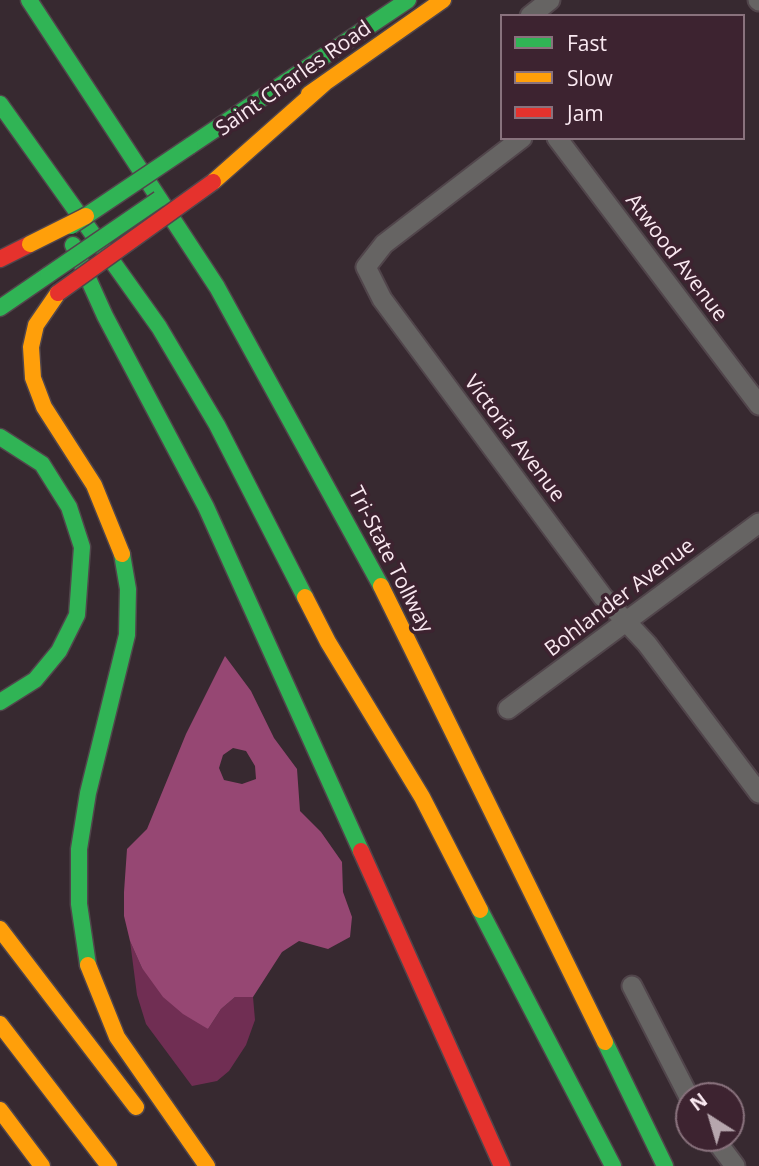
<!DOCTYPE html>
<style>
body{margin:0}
#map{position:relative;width:759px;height:1166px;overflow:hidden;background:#372930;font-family:"Open Sans",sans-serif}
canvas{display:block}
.legend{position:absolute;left:500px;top:14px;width:245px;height:126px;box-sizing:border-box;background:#3d2330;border:2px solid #89727d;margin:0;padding:9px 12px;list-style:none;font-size:21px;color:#fae9f1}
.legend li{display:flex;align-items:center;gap:14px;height:35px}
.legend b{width:35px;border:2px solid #89727d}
.north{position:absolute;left:675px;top:1082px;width:70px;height:70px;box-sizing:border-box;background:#3d2330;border:2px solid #89727d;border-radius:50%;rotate:323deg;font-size:19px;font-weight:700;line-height:28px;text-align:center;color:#fae9f1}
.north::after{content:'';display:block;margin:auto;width:24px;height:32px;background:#b6a6ad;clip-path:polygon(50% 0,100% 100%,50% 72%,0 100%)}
</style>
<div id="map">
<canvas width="759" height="1166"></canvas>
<ul class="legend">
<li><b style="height:9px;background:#30b455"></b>Fast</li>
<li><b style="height:9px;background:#ff9f0a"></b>Slow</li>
<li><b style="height:9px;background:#e5322d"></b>Jam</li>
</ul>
<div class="north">N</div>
</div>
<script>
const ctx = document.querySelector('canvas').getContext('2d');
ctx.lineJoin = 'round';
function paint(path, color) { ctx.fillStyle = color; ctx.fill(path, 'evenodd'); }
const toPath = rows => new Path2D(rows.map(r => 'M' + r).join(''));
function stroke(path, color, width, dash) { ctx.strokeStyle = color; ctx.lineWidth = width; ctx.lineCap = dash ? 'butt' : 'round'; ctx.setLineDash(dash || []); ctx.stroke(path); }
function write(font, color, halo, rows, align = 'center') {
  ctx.font = font + ' "Open Sans",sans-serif'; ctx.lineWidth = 7; ctx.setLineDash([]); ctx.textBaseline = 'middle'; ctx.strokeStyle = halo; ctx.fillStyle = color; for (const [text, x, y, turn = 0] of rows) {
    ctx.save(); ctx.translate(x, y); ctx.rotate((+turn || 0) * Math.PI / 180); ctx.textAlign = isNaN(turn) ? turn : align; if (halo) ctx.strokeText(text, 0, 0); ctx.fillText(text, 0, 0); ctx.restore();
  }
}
paint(toPath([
 [130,941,142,968,208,1029,221,1009,235,997,253,997,255,1020,246,1045,229,1071,217,1081,192,1086,146,1024,137,995]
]), '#702e53');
paint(toPath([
 [225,656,251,691,274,738,297,769,300,811,321,832,342,862,343,892,352,917,350,937,328,949,299,941,282,952,253,997,235,997,221,1009,208,1029,183,1014,163,997,142,968,130,941,124,916,124,892,127,849,147,829,186,734],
 [233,748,246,751,255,766,256,779,242,784,224,780,219,768,223,755]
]), '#964773');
const street = toPath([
 [758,0,759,1],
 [530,16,550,0],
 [522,138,384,244,366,267,382,299,603,597,647,644,759,793],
 [557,138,759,405],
 [508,709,759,523],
 [632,986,689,1097],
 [714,1138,735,1166]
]);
const fast = toPath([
 [29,0,217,287,381,586],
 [0,104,159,327,217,425,305,597],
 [190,146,408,0],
 [73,245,105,316,206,507,361,851],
 [0,308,48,275],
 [0,437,42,464,69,507,82,547,77,615,59,651,35,680,0,702],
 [480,910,613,1166],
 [88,965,79,904,79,849,88,793,127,635,128,589,122,554],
 [605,1042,665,1166]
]);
const slow = toPath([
 [309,94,443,0],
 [213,182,326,82],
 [58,293,36,325,31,347,33,378,44,407,94,485,122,554],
 [381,586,605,1042],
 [305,597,328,642,422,797,480,910],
 [0,929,136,1107],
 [88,965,117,1037,207,1166],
 [0,1024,109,1166],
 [0,1110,42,1166]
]);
const jam = toPath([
 [0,259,30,244],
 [361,851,502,1166]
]);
stroke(street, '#51454b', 23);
stroke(fast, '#51454b', 19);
stroke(slow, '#51454b', 19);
stroke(jam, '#51454b', 19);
stroke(street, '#666463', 19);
stroke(fast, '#30b455', 16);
stroke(slow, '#ff9f0a', 16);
stroke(jam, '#e5322d', 16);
const fastBridge = toPath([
 [71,226,190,146],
 [48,275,159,199]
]);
const slowBridge = toPath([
 [30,244,86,216]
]);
const jamBridge = toPath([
 [58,293,213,182]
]);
stroke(fastBridge, '#51454b', 19, []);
stroke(slowBridge, '#51454b', 19, []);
stroke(jamBridge, '#51454b', 19, []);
stroke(fastBridge, '#30b455', 16);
stroke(slowBridge, '#ff9f0a', 16);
stroke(jamBridge, '#e5322d', 16);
write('21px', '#fae9f1', '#3d2330', [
 ["Saint Charles Road",294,79,-35],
 ["Atwood Avenue",676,258,53],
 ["Victoria Avenue",514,439,53],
 ["Tri-State Tollway",390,560,63],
 ["Bohlander Avenue",620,598,-37]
]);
</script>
